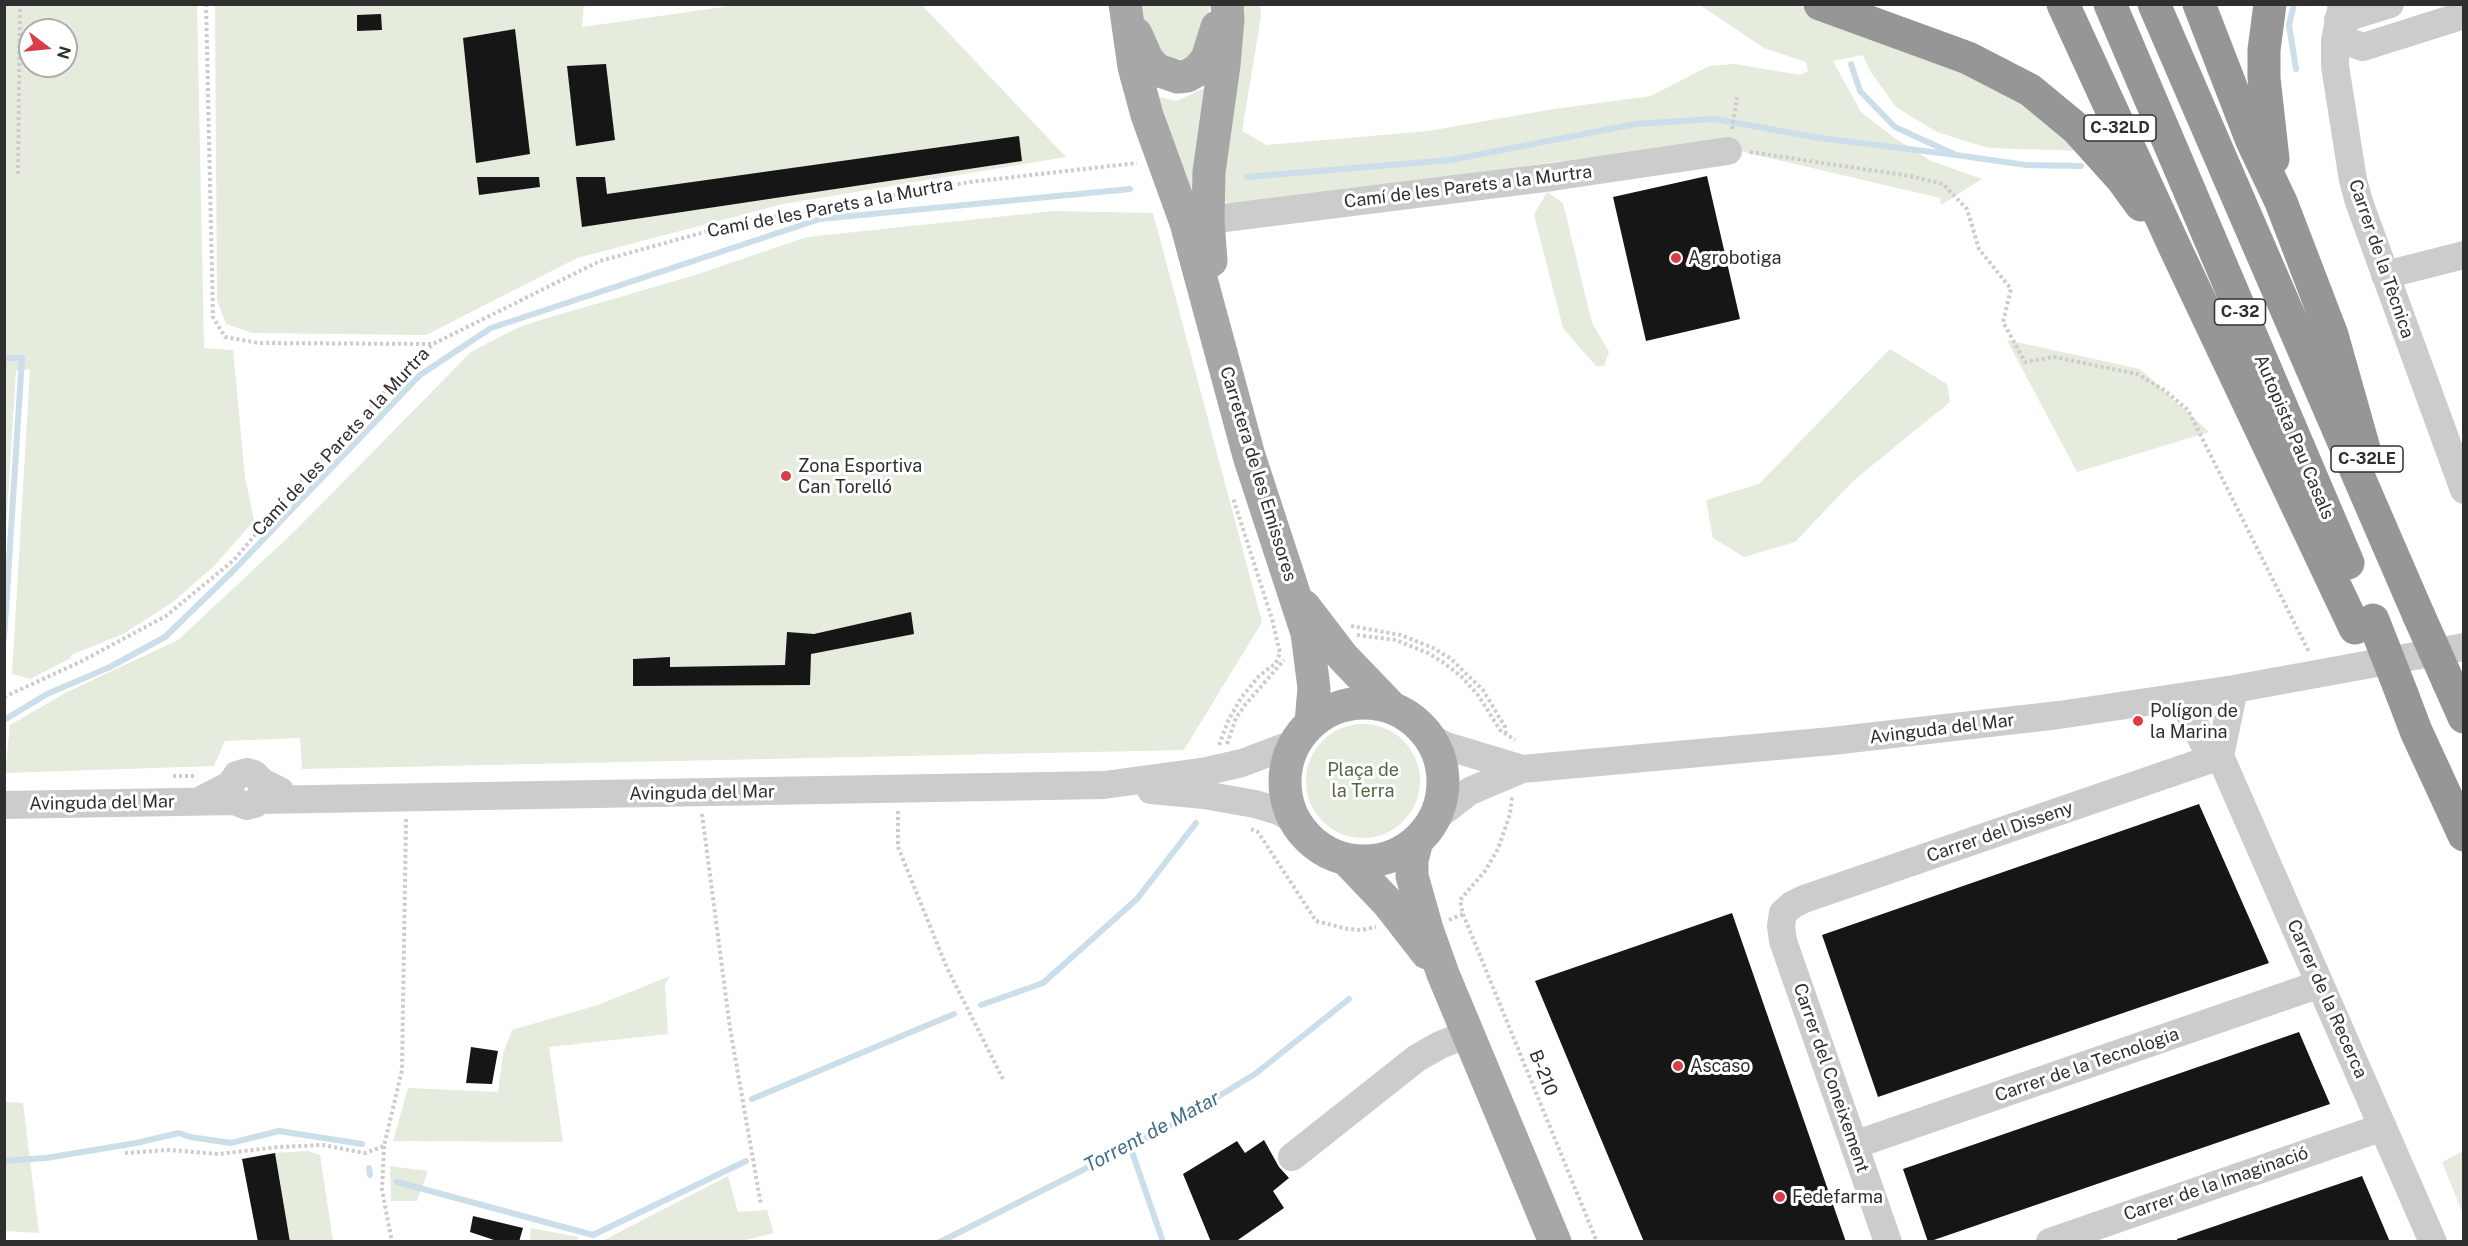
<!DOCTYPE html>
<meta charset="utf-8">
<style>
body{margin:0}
#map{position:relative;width:2468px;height:1246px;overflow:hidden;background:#fff;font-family:"Public Sans",sans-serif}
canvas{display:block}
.frame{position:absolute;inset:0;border:6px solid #2f2f2f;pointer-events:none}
.north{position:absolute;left:18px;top:18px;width:60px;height:60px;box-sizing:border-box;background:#fff;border:2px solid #acacac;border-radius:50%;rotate:106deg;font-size:16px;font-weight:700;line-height:24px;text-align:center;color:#2f2f2f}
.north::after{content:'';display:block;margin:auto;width:21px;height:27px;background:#d93d4a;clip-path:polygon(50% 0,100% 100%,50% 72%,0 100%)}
</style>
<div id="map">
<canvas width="2468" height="1246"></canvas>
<div class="frame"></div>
<div class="north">N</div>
</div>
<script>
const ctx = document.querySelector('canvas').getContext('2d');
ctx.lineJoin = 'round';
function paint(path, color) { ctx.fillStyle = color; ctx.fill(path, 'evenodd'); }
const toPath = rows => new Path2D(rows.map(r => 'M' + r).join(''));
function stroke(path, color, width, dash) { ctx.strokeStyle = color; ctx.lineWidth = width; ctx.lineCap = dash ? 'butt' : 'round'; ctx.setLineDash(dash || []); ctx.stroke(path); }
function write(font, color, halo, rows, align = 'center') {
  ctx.font = font + ' "Public Sans",sans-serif'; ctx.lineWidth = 6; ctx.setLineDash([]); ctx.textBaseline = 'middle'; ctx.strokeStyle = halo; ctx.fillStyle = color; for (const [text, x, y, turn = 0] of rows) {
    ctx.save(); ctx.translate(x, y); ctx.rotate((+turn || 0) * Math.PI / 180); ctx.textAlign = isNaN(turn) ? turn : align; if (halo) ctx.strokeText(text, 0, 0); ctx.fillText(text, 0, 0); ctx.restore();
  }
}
paint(toPath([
 [5,4,197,5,204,348,233,350,245,477,254,521,214,566,173,602,123,634,71,655,71,658,30,679,12,674,30,369,16,371,4,559],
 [30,30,66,30,66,66,30,66],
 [744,4,922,5,1066,157,783,204,577,258,426,335,252,333,226,324,217,300,215,5,584,5,582,27],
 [1796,4,1822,17,1962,71,2016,99,2085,151,1988,148,1937,132,1896,107,1870,71,1863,55,1833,61,1861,112,1892,136,1931,161,1982,179,1941,205,1940,198,1748,153,1716,143,1545,163,1234,208,1222,199,1243,5,1260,5,1261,16,1242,131,1267,145,1428,131,1554,109,1651,96,1709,66,1734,64,1800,75,1808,71,1806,62,1764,48,1700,5],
 [1140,5,1210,5,1205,34,1189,58,1176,60,1163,56,1143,23],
 [1210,85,1196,210,1159,97,1177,101],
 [1547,192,1563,203,1592,323,1609,352,1604,366,1596,366,1563,328,1534,215],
 [1054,211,1153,213,1262,622,1184,750,302,769,300,738,225,741,214,766,5,773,10,725,67,692,178,640,296,530,471,352,515,329,537,321,692,276,807,237],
 [2007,340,2140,369,2209,432,2077,472],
 [1890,349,1947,384,1950,402,1853,481,1795,542,1744,557,1713,538,1706,500,1759,484],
 '1306 781a57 57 0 1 1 114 0a57 57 0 1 1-114 0Z',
 [670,976,665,985,668,1034,549,1047,563,1142,393,1141,408,1088,498,1092,503,1054,512,1030,598,1005],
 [4,1102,23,1103,39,1233,5,1231],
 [308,1151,320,1155,333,1241,290,1241,275,1153],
 [2463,1151,2463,1214,2442,1162],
 [390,1166,428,1171,417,1201,391,1201],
 [728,1176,738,1212,767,1210,774,1233,737,1242,602,1241],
 [531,1228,578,1237,578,1241,530,1241]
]), '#e5ebdd');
stroke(toPath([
 [2294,4,2289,25,2296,69],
 [1851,64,1860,91,1895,127,1956,155,2026,165,2081,166],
 [1247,177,1451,160,1635,124,1714,119,1820,138,1956,155],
 [4,358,22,358,4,639],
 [4,720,47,694,110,667,165,637,235,569,420,375,491,328,820,219,1130,189],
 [981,1005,1043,983,1137,899,1196,823],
 [752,1099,954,1014],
 [1130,1146,1163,1242],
 [4,1161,46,1158,136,1143,179,1133,190,1137,231,1143,279,1131,362,1144],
 [369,1168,370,1175],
 [397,1182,593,1235,746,1161],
 [940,1242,1168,1127,1255,1074,1349,999]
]), '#cbdee9', 6);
paint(toPath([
 [381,14,382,30,357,31,357,15],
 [515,29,530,154,476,163,463,38],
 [606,64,615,140,576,146,567,66],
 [1019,136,1022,161,582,227,576,177,605,177,607,194],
 [1707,176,1740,319,1646,341,1613,197],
 [477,177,539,177,540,187,479,195],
 [911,612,914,634,811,654,810,685,633,686,633,659,670,657,670,667,785,665,787,632,814,634],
 [2199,804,2269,963,1878,1097,1822,935],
 [1732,913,1819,1164,1846,1242,1644,1242,1535,981],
 [2299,1032,2330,1104,1928,1242,1903,1169],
 [471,1047,498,1051,492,1084,466,1083],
 [1264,1140,1279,1167,1289,1178,1273,1191,1284,1208,1235,1242,1211,1242,1183,1174,1237,1141,1245,1153],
 [275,1153,290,1242,258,1242,242,1159],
 [2362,1176,2390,1242,2177,1242,2177,1239],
 [473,1216,523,1228,519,1242,500,1242,470,1232]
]), '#161616');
stroke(toPath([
 [206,4,213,317,225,337,259,343,432,344],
 [1732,129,1737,97],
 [1750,152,1910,176,1943,184,1967,209,1979,249,2011,289,2003,322,2025,362,2054,357,2137,374,2164,390,2188,410,2309,652],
 [18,174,20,4],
 [1351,626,1401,635,1433,648,1450,658,1483,690,1505,727,1506,734],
 [1357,635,1396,640,1428,653,1444,663,1462,677,1478,695,1500,730,1515,740],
 [4,697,80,662,166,616,234,560,292,491,410,365,433,344,600,261,737,223,970,182,1137,163],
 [1227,744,1236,718,1245,705,1284,660],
 [1219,745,1228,721,1241,698,1259,676,1276,663,1280,653,1272,619,1233,498],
 [173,776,196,776],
 [898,811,898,847,947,968,1004,1081],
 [702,814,730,1028,761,1205],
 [1251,829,1258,832,1316,921,1348,929,1361,930,1376,927],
 [1463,914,1597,1242],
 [1449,920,1463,914,1460,900,1485,871,1498,849,1510,814,1512,797],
 [384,1146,382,1190,392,1242],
 [125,1153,169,1150,219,1154,278,1147,323,1145,365,1153,384,1146,402,1070,406,819]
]), '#ccc', 4, [3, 3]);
stroke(toPath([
 [2342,4,2335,41,2335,66,2353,180,2359,202,2464,490],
 [2338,20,2343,34,2349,42,2363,47,2464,15],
 [2338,20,2390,4],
 [1208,220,1552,177,1728,151],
 [2385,275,2464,255],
 [2182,698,2203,742,2220,756,2433,1242],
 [1431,738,1446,746,1522,769],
 [2220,756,2234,689],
 [1151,790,1204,795,1255,804,1279,811,1295,821],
 [201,800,230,785,237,775,247,772,254,774,262,782,280,791],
 [259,800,1104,785,1207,771,1242,763,1295,743],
 [4,805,234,801,247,806,255,804,260,799,263,785],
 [1435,818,1470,791,1522,769,1832,741,2059,715,2234,689,2464,647],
 [1854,1145,2320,984],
 [1292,1157,1417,1058,1440,1045,1468,1034],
 [1888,1242,1783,941,1781,926,1783,913,1792,905,1804,899,2220,756],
 [2050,1242,2383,1127]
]), '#ccc', 28);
stroke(toPath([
 [1125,4,1134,67,1147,115,1186,223,1249,456,1307,633,1314,688,1311,723],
 [1136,34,1147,59,1157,70,1178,77,1187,76,1198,70,1207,59,1217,27],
 [1211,261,1208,220,1209,172,1224,65,1228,19,1227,4],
 [1304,606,1343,657,1391,707],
 '1285 782a79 79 0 1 1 158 0a79 79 0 1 1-158 0Z',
 [1417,841,1412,860,1412,876,1427,929,1443,974,1555,1242],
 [1346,859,1388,903,1427,953]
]), '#a7a7a7', 33);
stroke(toPath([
 [1820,4,1968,58,2030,90,2076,128,2122,179,2141,205],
 [2063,4,2177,252,2355,628],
 [2110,4,2348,563],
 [2154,4,2419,616],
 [2199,4,2252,141,2281,202,2332,335,2365,452],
 [2270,4,2264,50,2264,78,2273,159],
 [2448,681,2464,717],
 [2402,694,2416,731,2464,835]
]), '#969696', 33);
stroke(toPath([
 [2419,616,2448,681],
 [2373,620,2402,694]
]), '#969696', 33);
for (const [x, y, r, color] of [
 [1676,258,6,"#d93d4a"],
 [786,476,6,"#d93d4a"],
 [2138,721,6,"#d93d4a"],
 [1678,1066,6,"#d93d4a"],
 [1780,1197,6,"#d93d4a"]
]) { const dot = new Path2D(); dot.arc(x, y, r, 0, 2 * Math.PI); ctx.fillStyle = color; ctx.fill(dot); stroke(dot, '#fff', 2); }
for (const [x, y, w] of [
 [2120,128,72],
 [2240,312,51],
 [2367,459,72]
]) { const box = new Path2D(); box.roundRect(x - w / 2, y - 13, w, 26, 4.5); ctx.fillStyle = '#fff'; ctx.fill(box); stroke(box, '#2f2f2f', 1.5); }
write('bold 16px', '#2f2f2f', null, [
 ["C-32LD",2120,128],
 ["C-32",2240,312],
 ["C-32LE",2367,459]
]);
write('18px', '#2f2f2f', '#fff', [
 ["Camí de les Parets a la Murtra",1468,187,-7],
 ["Camí de les Parets a la Murtra",830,208,-11],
 ["Carrer de la Tècnica",2381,259,71],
 ["Autopista Pau Casals",2294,437,67],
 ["Camí de les Parets a la Murtra",341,442,-47],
 ["Carretera de les Emissores",1258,474,73],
 ["Avinguda del Mar",1942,729,-7],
 ["Avinguda del Mar",702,793,-1],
 ["Avinguda del Mar",102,803,-1],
 ["Carrer del Disseny",2000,832,-19],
 ["Carrer de la Recerca",2327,999,66],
 ["Carrer de la Tecnologia",2087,1065,-19],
 ["B-210",1543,1073,68],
 ["Carrer del Coneixement",1831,1078,71],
 ["Carrer de la Imaginació",2216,1184,-19]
]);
write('18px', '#2f2f2f', '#fff', [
 ["Agrobotiga",1688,258],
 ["Zona Esportiva",798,466],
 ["Can Torelló",798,487],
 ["Polígon de",2150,711],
 ["la Marina",2150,732],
 ["Ascaso",1690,1066],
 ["Fedefarma",1792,1197]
], 'left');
write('18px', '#52673f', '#fff', [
 ["Plaça de",1363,770],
 ["la Terra",1363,791]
]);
write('italic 20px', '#42708b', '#fff', [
 ["Torrent de Matar",1152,1132,-28]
]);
</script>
